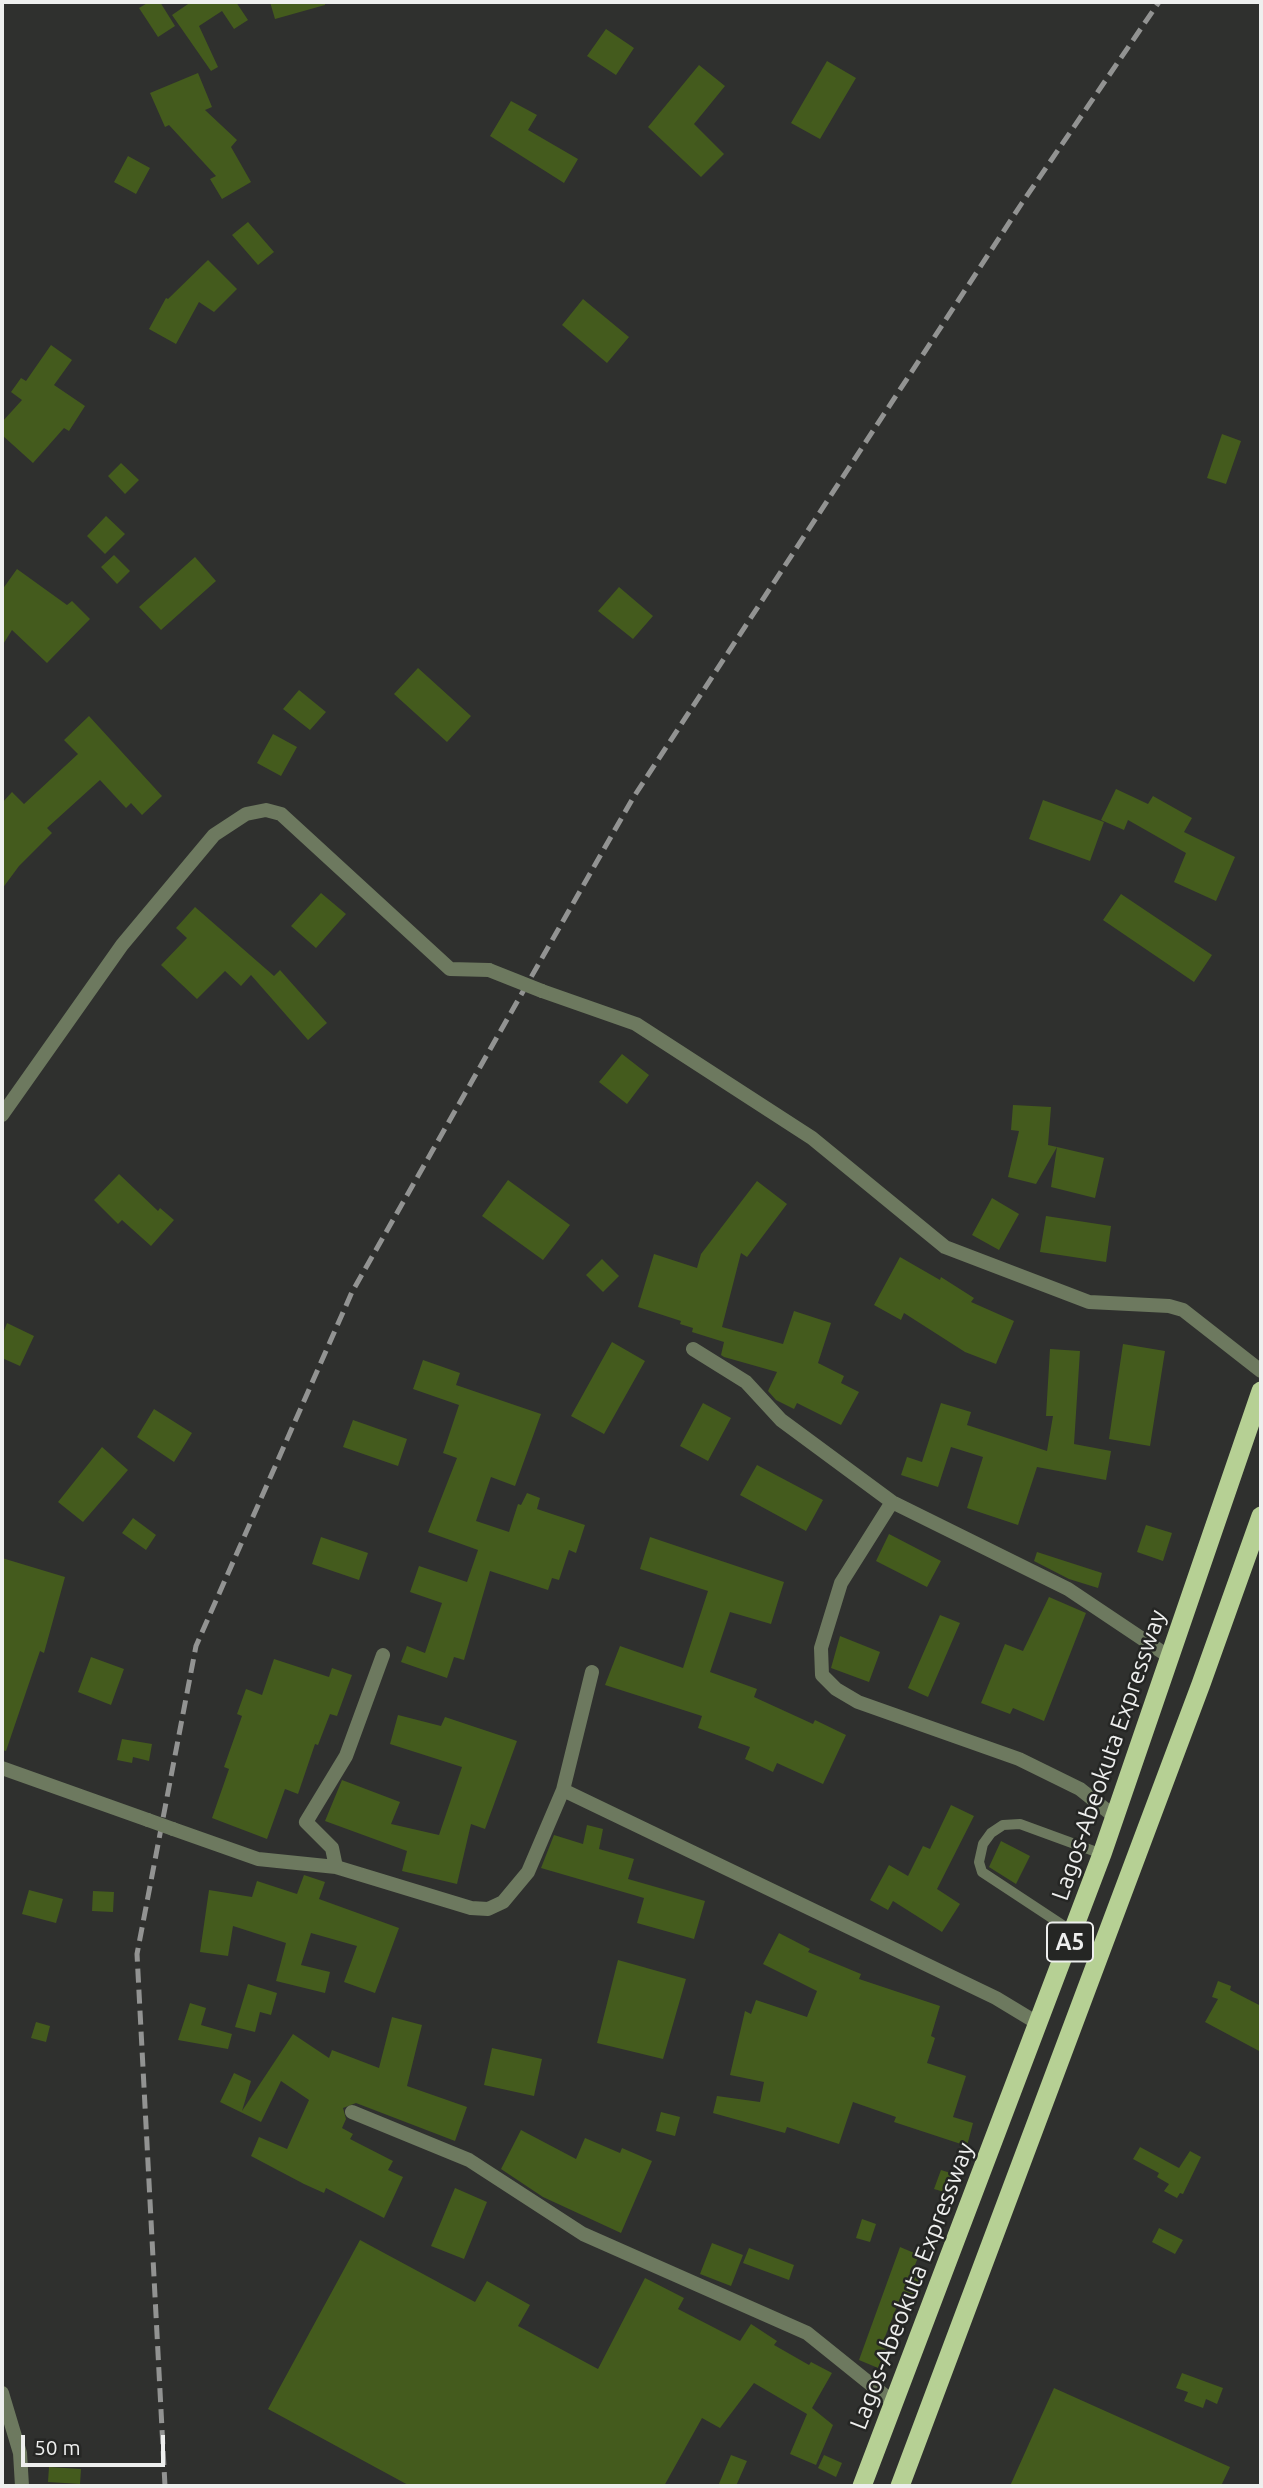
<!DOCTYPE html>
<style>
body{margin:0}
#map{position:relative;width:1263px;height:2488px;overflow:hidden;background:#2f302e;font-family:Ubuntu,sans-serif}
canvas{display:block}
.frame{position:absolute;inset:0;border:4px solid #eeefee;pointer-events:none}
.scale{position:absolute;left:21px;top:2435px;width:144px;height:32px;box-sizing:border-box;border:4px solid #eeefee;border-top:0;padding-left:9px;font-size:21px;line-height:24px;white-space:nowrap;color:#eeefee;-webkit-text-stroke:5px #252624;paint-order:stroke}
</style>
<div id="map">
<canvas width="1263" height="2488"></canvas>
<div class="frame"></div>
<div class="scale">50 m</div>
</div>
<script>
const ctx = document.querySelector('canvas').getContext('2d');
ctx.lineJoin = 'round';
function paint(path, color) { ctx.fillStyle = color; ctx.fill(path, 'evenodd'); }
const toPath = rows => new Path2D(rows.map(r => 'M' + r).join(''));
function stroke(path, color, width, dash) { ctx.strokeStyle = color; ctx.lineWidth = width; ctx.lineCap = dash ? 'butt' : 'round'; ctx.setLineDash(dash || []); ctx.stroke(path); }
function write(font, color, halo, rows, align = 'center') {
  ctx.font = font + ' Ubuntu,sans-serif'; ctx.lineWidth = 5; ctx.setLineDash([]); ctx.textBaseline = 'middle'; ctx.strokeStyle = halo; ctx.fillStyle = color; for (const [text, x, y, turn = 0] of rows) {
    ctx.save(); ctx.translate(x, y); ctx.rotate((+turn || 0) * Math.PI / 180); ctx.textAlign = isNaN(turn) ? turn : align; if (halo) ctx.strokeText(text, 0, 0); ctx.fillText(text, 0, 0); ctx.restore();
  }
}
paint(toPath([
 [149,2,160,2,175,26,158,37,139,8],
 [191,2,236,2,248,20,234,29,222,11,199,26,218,67,211,71,172,15],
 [270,2,325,2,325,5,275,19],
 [606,29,634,48,616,75,587,56],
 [827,61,856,78,820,139,791,123],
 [699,65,725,86,694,124,724,154,701,177,648,127],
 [198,73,212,107,205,110,237,140,231,147,251,182,222,199,210,179,216,176,169,125,165,127,150,93],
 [511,101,537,115,528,130,578,159,564,183,490,136],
 [128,156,150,168,136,194,114,182],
 [248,222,274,252,258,265,232,235],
 [208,260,237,289,214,312,199,302,176,344,149,329,166,298,168,299],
 [583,299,629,337,607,363,562,325],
 [51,345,72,360,54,385,85,406,69,431,64,428,33,463,2,435,2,422,22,400,11,392,21,378,26,381],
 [1222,434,1241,441,1226,484,1207,478],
 [121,463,139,480,125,494,108,476],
 [106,516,125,534,105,554,87,536],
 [114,555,130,571,117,584,101,567],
 [195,557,216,581,161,630,139,607],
 [17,569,67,605,72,601,90,619,47,663,12,630,2,646,2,590],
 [619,587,653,616,633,639,598,611],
 [418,668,471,716,447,742,394,694],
 [299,690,326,712,310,730,283,709],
 [89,716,162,796,142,815,131,803,126,808,100,780,47,828,52,833,19,866,2,889,2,803,12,792,24,804,78,754,64,740],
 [273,734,297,747,281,776,257,763],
 [1116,789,1148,804,1153,796,1192,818,1184,832,1235,857,1216,901,1174,882,1186,853,1128,820,1124,830,1101,820],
 [1043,800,1104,822,1090,861,1029,839],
 [321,893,346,914,316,948,291,926],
 [1121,894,1212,955,1194,982,1103,920],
 [195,907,274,976,280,970,327,1023,308,1040,251,975,241,986,225,971,197,999,161,965,187,938,176,928],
 [622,1054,649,1075,627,1104,599,1082],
 [1013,1105,1051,1107,1048,1145,1057,1147,1036,1184,1008,1177,1019,1131,1011,1130],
 [1057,1147,1104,1158,1095,1198,1051,1187],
 [119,1174,158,1211,160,1208,174,1220,151,1246,122,1220,118,1224,94,1200],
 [508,1180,570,1225,543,1260,482,1216],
 [757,1181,787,1204,747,1257,741,1253,722,1327,783,1344,794,1311,831,1323,818,1363,844,1376,841,1383,859,1392,841,1425,797,1403,794,1409,776,1400,768,1391,777,1372,724,1357,721,1355,724,1342,692,1332,693,1328,680,1324,681,1321,638,1307,654,1254,697,1268,701,1254],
 [992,1198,1019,1214,999,1250,972,1235],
 [1046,1216,1111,1226,1106,1262,1040,1252],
 [900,1257,940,1280,941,1277,974,1298,971,1302,1014,1321,996,1364,965,1352,904,1313,901,1320,874,1305],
 [602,1259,619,1276,603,1292,586,1275],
 [7,1323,34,1336,20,1366,2,1358,2,1336],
 [612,1342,645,1361,604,1434,571,1416],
 [1123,1344,1165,1351,1150,1446,1109,1439],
 [1050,1349,1080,1351,1074,1444,1111,1451,1106,1480,1037,1467,1018,1525,967,1508,983,1457,951,1447,938,1487,901,1475,907,1457,922,1462,941,1403,971,1412,967,1425,1047,1451,1053,1416,1046,1416],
 [423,1360,460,1373,456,1385,541,1414,515,1486,491,1477,476,1521,509,1532,518,1504,521,1505,527,1493,540,1498,537,1509,585,1525,576,1553,569,1550,559,1580,552,1578,548,1590,490,1571,464,1660,454,1657,447,1678,401,1662,407,1646,425,1653,442,1603,410,1592,419,1566,467,1582,478,1550,428,1532,457,1458,443,1453,459,1405,413,1389],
 [703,1403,731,1418,708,1461,680,1446],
 [154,1409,192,1433,174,1462,137,1437],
 [353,1420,407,1439,398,1466,343,1447],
 [102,1447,128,1470,83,1522,58,1502],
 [757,1465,823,1500,806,1531,740,1495],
 [133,1518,156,1535,146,1550,122,1533],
 [1146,1525,1172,1533,1163,1561,1137,1552],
 [889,1534,941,1561,927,1587,876,1561],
 [321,1537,368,1553,359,1580,312,1564],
 [650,1537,784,1582,771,1624,730,1612,710,1672,757,1689,754,1697,813,1724,815,1720,846,1735,823,1784,777,1763,773,1772,745,1759,750,1747,698,1728,702,1716,605,1685,620,1646,683,1668,708,1591,640,1569],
 [1037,1552,1102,1573,1098,1588,1069,1579,1034,1561],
 [2,1558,65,1577,44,1653,40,1651,6,1751,2,1750],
 [1049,1597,1086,1613,1044,1721,1013,1708,1010,1714,981,1703,1005,1644,1023,1651],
 [940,1615,960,1623,928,1697,908,1688],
 [840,1636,880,1652,869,1682,831,1668],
 [91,1657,124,1669,111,1705,78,1692],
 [274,1659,329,1677,332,1668,352,1675,337,1716,330,1714,318,1745,315,1744,298,1794,285,1789,267,1839,212,1818,229,1769,224,1767,242,1716,237,1714,246,1689,262,1695],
 [398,1715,441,1726,445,1717,517,1741,485,1829,471,1824,457,1884,402,1871,407,1851,325,1821,342,1780,400,1802,391,1824,439,1835,462,1767,390,1744],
 [122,1739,152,1744,149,1761,133,1757,132,1763,117,1760],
 [951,1805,974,1816,937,1889,960,1904,942,1932,893,1901,888,1910,870,1900,889,1865,908,1876,923,1846,930,1849],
 [587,1825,603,1829,599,1849,634,1859,628,1879,705,1901,694,1939,637,1923,644,1898,541,1868,554,1835,583,1844],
 [1001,1841,1030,1856,1016,1884,989,1867],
 [304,1875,325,1882,319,1899,399,1928,375,1993,344,1982,357,1946,311,1933,301,1965,330,1972,325,1993,276,1981,286,1943,233,1926,228,1956,200,1952,209,1890,252,1897,257,1881,297,1894],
 [29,1890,63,1899,56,1923,22,1914],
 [93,1891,114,1892,113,1912,92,1911],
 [779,1933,810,1949,808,1952,861,1974,859,1979,940,2006,931,2036,935,2038,927,2063,966,2076,953,2117,973,2123,967,2146,894,2122,896,2117,853,2102,839,2144,787,2127,785,2133,713,2113,717,2096,760,2102,764,2082,730,2075,745,2011,751,2014,756,2000,807,2017,817,1991,763,1964],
 [618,1960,686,1979,663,2059,597,2043],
 [1218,1981,1231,1986,1230,1990,1261,2006,1261,2052,1205,2022,1218,1999,1212,1997],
 [248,1984,277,1993,271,2015,260,2012,255,2032,235,2027],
 [190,2003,206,2008,201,2025,232,2034,228,2049,178,2040],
 [392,2017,422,2025,407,2086,467,2107,455,2141,356,2103,343,2108,346,2119,342,2128,353,2134,350,2139,393,2161,388,2170,403,2177,384,2218,326,2188,324,2193,304,2184,251,2156,259,2137,287,2149,309,2100,281,2081,261,2122,220,2102,234,2073,251,2081,242,2111,293,2034,329,2058,332,2050,379,2068],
 [36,2022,50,2026,46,2042,31,2038],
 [492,2048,542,2059,534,2096,484,2085],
 [661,2112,680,2117,675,2136,656,2131],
 [521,2130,576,2159,585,2138,620,2153,622,2148,652,2161,621,2233,543,2197,501,2169],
 [1140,2147,1179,2168,1190,2151,1201,2157,1183,2194,1180,2193,1177,2198,1164,2191,1169,2184,1157,2177,1159,2173,1133,2159],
 [941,2170,957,2175,951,2194,934,2189],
 [455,2188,487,2202,464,2259,431,2246],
 [862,2219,876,2224,870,2242,856,2238],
 [1159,2228,1183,2240,1175,2254,1152,2242],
 [360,2240,475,2302,487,2281,530,2305,518,2326,598,2369,645,2278,684,2298,678,2309,740,2341,751,2324,777,2341,774,2345,809,2365,811,2362,832,2373,812,2408,833,2425,816,2465,790,2454,807,2414,754,2383,720,2428,702,2418,664,2486,410,2486,268,2409],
 [712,2243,743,2255,731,2286,700,2274],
 [900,2247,919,2255,911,2275,920,2279,912,2300,901,2296,881,2347,886,2349,878,2368,859,2360],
 [749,2248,794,2265,789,2280,743,2263],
 [1182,2373,1223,2388,1217,2404,1206,2399,1203,2408,1184,2401,1188,2392,1176,2388],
 [1054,2388,1230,2467,1221,2486,1010,2486],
 [731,2455,747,2461,736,2486,718,2486],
 [824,2455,842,2463,836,2477,818,2468],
 [49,2467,81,2469,80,2484,48,2482]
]), '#445b1d');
stroke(toPath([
 [1073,1932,982,1872,979,1862,983,1844,991,1833,1003,1825,1020,1824,1102,1854]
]), '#6d795f', 10);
stroke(toPath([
 [542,991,636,1024,812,1138,945,1247,1089,1302,1169,1306,1183,1310,1261,1371],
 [2,1115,122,945,214,835,246,814,266,810,281,814,450,969,489,970],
 [693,1349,746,1382,781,1420,892,1502,1068,1589,1168,1656],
 [892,1502,841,1583,821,1648,822,1675,836,1689,858,1702,1019,1759,1080,1789,1115,1817],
 [383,1655,346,1756,306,1822,332,1848,336,1867,471,1908,488,1909,503,1902,528,1872,563,1790,592,1672],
 [2,1768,148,1820],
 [563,1790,996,1998,1039,2024],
 [173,1829,258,1859,336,1867],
 [352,2112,469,2160,583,2234,807,2333,894,2403],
 [2,2393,20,2453,22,2486]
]), '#6d795f', 14);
stroke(toPath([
 [862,2486,1102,1854,1261,1391],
 [900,2486,1201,1684,1261,1516]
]), '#b6d094', 19);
stroke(toPath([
 [165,2486,137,1954,196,1646,352,1292,633,798,1022,203,1159,2]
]), '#929392', 5, [14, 7]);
stroke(toPath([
 [489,970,542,991],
 [148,1820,173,1829]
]), '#6d795f', 14);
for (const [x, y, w] of [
 [1070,1942,46]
]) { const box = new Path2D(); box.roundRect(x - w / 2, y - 19.5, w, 39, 5); ctx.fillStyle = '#252624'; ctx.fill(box); stroke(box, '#eeefee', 2); }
write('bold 23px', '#eeefee', null, [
 ["A5",1070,1942]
]);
write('24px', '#eeefee', '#252624', [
 ["Lagos-Abeokuta Expressway",1109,1755,-71],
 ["Lagos-Abeokuta Expressway",912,2286,-69]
]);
</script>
